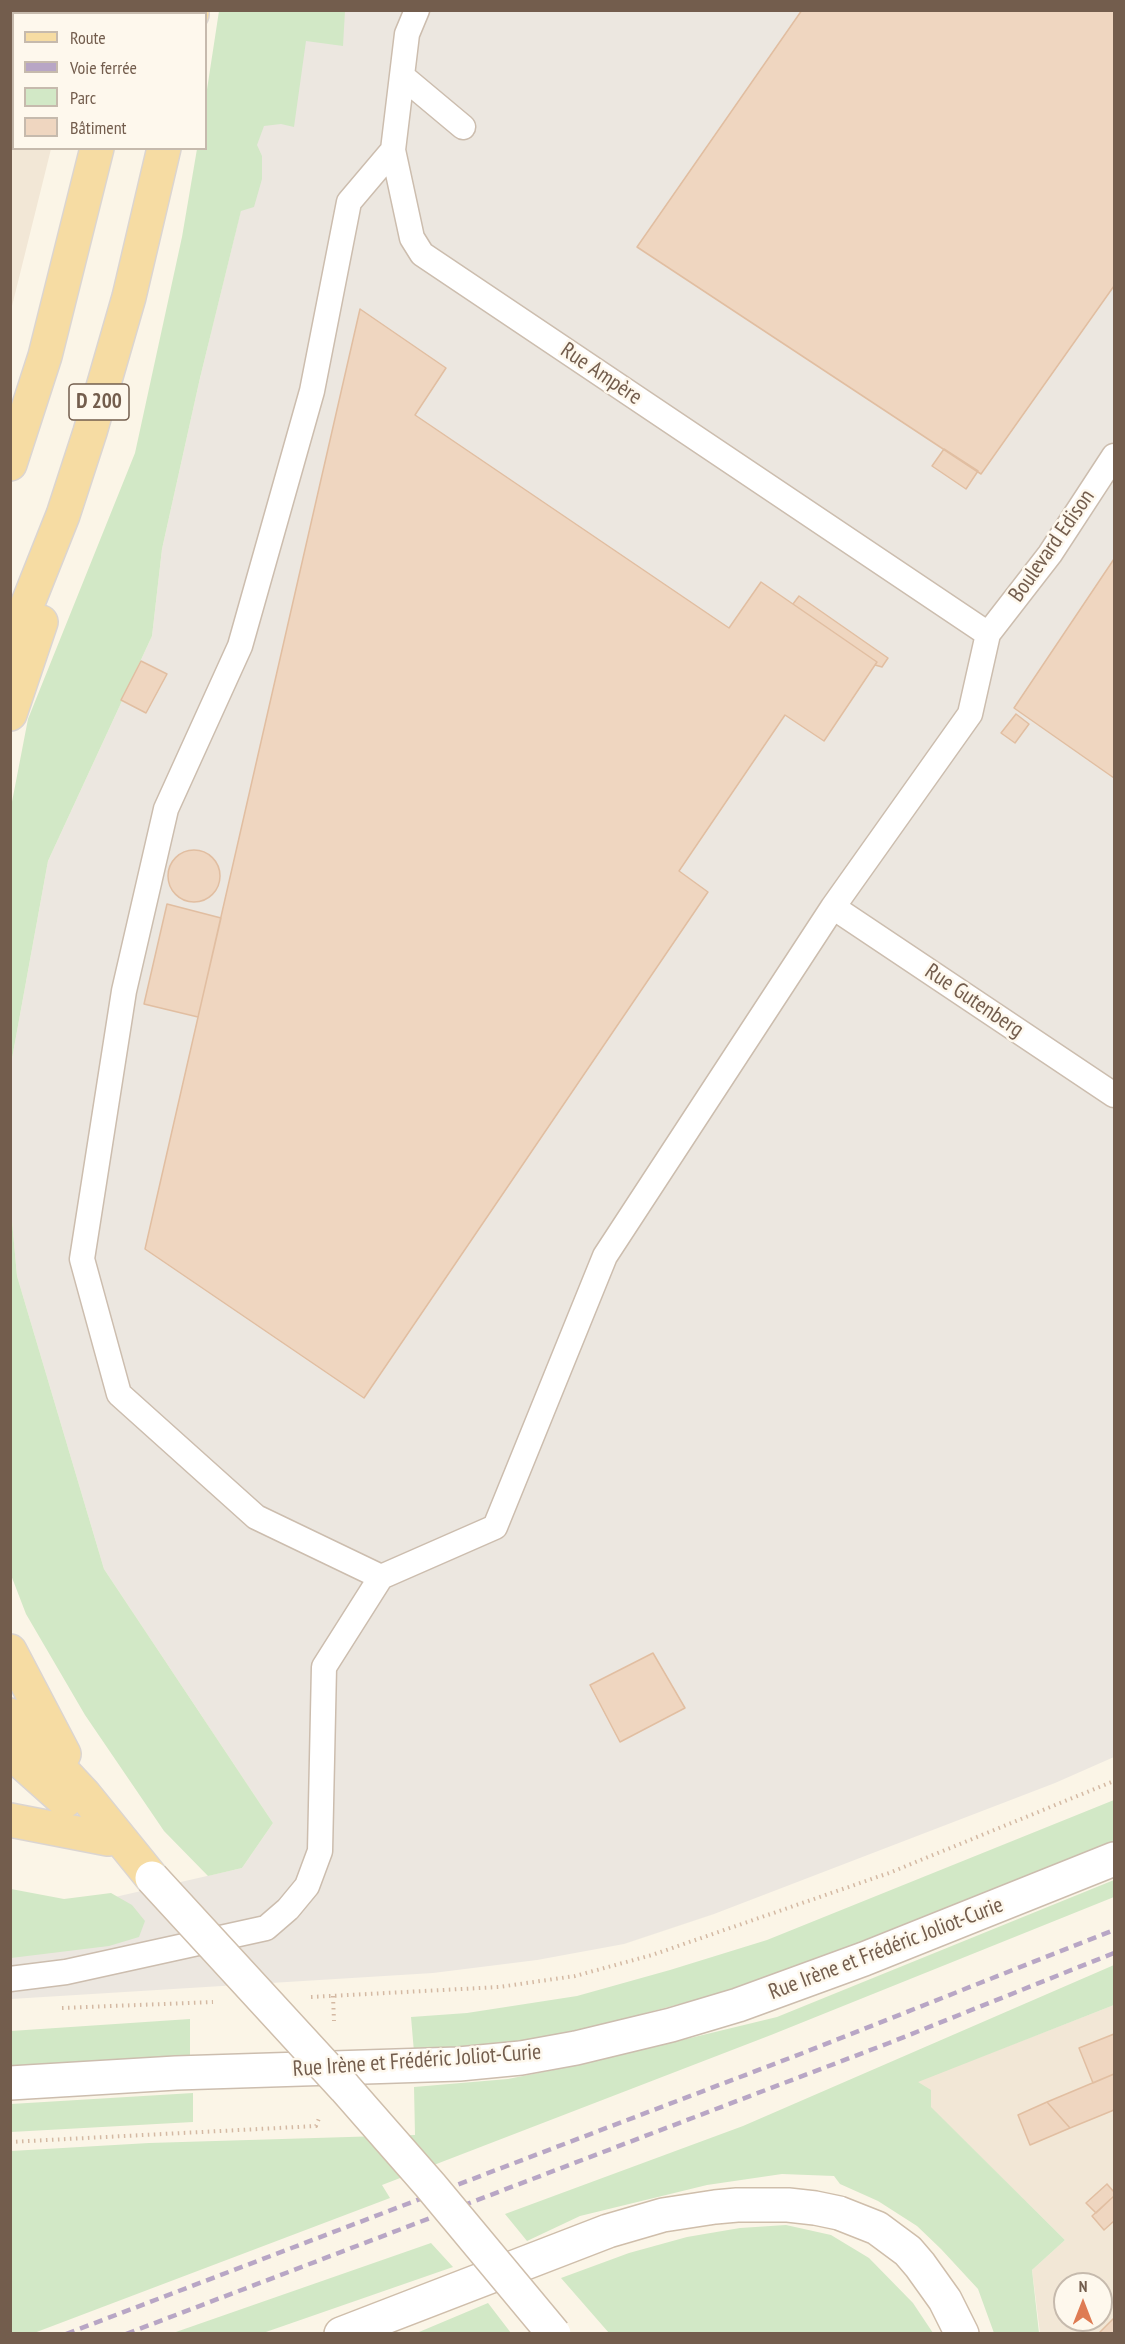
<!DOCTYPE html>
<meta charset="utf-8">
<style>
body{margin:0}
#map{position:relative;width:1125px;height:2344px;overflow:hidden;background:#fbf5e7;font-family:"PT Sans Narrow",sans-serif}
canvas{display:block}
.frame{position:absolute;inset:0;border:12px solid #735d4d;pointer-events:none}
.legend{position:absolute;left:12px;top:12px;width:195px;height:138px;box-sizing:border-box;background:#fef8ed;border:2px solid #c6baad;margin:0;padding:8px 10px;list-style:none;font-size:18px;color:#735d4d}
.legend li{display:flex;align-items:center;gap:12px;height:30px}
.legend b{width:30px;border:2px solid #c6baad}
.north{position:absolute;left:1053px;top:2272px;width:60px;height:60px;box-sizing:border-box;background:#fef8ed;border:2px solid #c6baad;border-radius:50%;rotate:0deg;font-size:16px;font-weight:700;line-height:24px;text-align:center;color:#735d4d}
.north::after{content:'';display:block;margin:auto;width:21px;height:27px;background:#de7b53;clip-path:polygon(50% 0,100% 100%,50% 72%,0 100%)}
</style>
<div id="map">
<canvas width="1125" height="2344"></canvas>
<div class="frame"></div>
<ul class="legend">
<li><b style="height:8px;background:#f6dca3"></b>Route</li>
<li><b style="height:8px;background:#b8a6c5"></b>Voie ferrée</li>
<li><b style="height:16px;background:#d2e8c6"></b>Parc</li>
<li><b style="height:16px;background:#efd6c0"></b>Bâtiment</li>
</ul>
<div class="north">N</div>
</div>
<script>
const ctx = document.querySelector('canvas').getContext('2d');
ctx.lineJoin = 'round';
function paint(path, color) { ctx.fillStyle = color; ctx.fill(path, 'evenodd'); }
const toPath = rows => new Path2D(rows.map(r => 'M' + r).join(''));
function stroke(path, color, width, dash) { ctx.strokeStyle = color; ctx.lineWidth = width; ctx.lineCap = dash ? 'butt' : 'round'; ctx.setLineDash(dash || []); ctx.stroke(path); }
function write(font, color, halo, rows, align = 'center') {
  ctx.font = font + ' "PT Sans Narrow",sans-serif'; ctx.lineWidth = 5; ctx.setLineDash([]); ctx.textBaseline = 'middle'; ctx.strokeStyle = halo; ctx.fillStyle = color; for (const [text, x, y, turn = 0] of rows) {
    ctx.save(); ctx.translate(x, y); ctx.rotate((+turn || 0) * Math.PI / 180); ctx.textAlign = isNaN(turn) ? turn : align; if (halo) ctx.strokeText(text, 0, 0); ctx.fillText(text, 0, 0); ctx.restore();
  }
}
paint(toPath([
 [11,10,85,11,84,14,14,14,14,148,51,149,11,310],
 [1114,2005,1114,2333,1040,2333,1032,2270,1065,2240,908,2085],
 [1065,2284,1101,2284,1101,2320,1065,2320]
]), '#f2e7d6');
paint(toPath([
 [245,11,1114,11,1114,1757,1055,1783,714,1914,624,1944,537,1960,433,1973,11,1999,10,1921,242,1868,273,1823,104,1569,17,1276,10,1199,11,1064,48,861,152,636,162,549,200,378,241,210]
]), '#ece7e0');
paint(toPath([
 [219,11,345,11,343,46,306,41,294,127,281,124,264,126,257,145,262,156,262,179,254,207,241,211,200,378,162,549,152,636,48,861,11,1064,11,807,28,719,135,453,182,237,197,149,206,148,206,96],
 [10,1199,17,1276,104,1569,273,1823,242,1868,208,1876,164,1831,85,1715,26,1614,11,1575],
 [1114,1800,1114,1841,1061,1864,767,1978,706,1997,612,2022,530,2040,414,2052,411,2017,467,2013,577,1996,670,1970,767,1940],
 [1114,1880,1114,1897,771,2035,382,2185,390,2198,34,2333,11,2334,11,2151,149,2143,415,2135,414,2087,508,2079,583,2064,777,2017],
 [11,1889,64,1899,111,1893,132,1905,145,1921,139,1937,109,1946,11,1958],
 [1114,1965,1114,2005,918,2082,931,2090,931,2107,1065,2240,1032,2270,1039,2333,994,2333,978,2289,941,2249,917,2226,878,2201,840,2184,834,2176,782,2174,707,2185,580,2216,527,2241,505,2214,743,2126],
 [190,2019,190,2055,11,2066,11,2031],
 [193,2093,193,2122,11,2132,11,2104],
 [786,2225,831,2235,869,2258,913,2303,933,2333,609,2333,561,2278,629,2253,687,2237,740,2228],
 [431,2243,453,2267,263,2333,173,2333],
 [488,2303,511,2333,412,2333,419,2332]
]), '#d2e8c6');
const building = toPath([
 [802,10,1114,10,1114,286,981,474,637,247,802,10],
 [360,309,446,368,415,415,729,628,761,582,877,662,824,741,785,715,679,871,708,892,364,1398,145,1249,360,309],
 [944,449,978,471,966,489,932,466,944,449],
 [1114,559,1114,778,1014,708,1114,559],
 [799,596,888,658,882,667,875,665,877,662,793,604,799,596],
 [141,661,167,674,146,713,121,700,141,661],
 [1016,714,1029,724,1015,743,1001,733,1016,714],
 '168 876a26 26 0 1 1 52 0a26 26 0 1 1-52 0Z',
 [167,904,221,918,198,1017,144,1004,167,904],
 [653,1653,685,1708,620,1742,590,1685,653,1653],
 [1114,2034,1114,2074,1093,2083,1079,2048,1114,2034],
 [1114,2074,1114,2110,1070,2128,1047,2102,1114,2074],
 [1047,2102,1070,2128,1030,2145,1018,2115,1047,2102],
 [1107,2184,1114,2192,1114,2196,1096,2213,1086,2203,1107,2184],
 [1114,2196,1114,2221,1104,2230,1092,2216,1114,2196],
 [1114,2318,1114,2334,1098,2334,1114,2318]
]);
paint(building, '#efd6c0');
stroke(building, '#e1bea1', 1.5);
const lane = toPath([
 [417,10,407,34,393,150,412,238,422,254,988,634],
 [402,76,463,127],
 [833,907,1114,1095],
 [381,1577,256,1517,119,1394,82,1259,124,991,166,809,240,646,312,391,349,202,393,150],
 [10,1979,66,1972,266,1928,288,1909,307,1886,320,1851,324,1667,381,1577,495,1527,605,1256,833,907,970,714,988,634,1050,554,1114,456]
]);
const street = toPath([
 [10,2083,176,2073,459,2064,521,2058,576,2048,671,2025,738,2005,864,1959,1114,1859]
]);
const secondary = toPath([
 [341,2334,608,2231,663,2215,715,2207,737,2205,788,2205,815,2208,839,2213,877,2228,908,2251,920,2265,945,2300,962,2334]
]);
const primary = toPath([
 [125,14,126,10],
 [192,14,192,10],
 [10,464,45,356,97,148],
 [10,648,63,515,90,432,129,297,164,148],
 [10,714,41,622],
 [10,1651,64,1754],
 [10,1715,84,1794,152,1878],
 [10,1752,65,1801],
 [10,1820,108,1839]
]);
stroke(lane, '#ccbdae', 27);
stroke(street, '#ccbdae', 36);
stroke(secondary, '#cfbeab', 36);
stroke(primary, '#dbd5d1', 36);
stroke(toPath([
 [333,1996,334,2021],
 [311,1997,499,1987,575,1976,652,1955,889,1873,1114,1781],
 [62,2008,213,2002],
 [10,2142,316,2126,320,2116]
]), '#d4b9a3', 4, [1.5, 4.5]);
stroke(lane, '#fff', 24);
stroke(street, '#fff', 33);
stroke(secondary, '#fff', 33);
stroke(primary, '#f6dca3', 33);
stroke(toPath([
 [66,2334,803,2053,1114,1930],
 [126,2334,889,2043,1114,1953]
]), '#b8a6c5', 4.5, [9, 6]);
const secondaryBridge = toPath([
 [152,1878,345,2088,430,2185,554,2334]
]);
stroke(secondaryBridge, '#cfbeab', 36, []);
stroke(secondaryBridge, '#fff', 33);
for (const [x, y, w] of [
 [99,402,60]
]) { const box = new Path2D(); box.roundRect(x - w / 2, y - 18, w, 36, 4.5); ctx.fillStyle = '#fef8ed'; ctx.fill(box); stroke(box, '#735d4d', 1.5); }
write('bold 21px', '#735d4d', null, [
 ["D 200",99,402]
]);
write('22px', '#735d4d', '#fef8ed', [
 ["Rue Ampère",601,374,34],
 ["Boulevard Edison",1052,546,-55],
 ["Rue Gutenberg",974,1001,34],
 ["Rue Irène et Frédéric Joliot-Curie",886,1949,-21],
 ["Rue Irène et Frédéric Joliot-Curie",417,2061,-4]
]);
</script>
